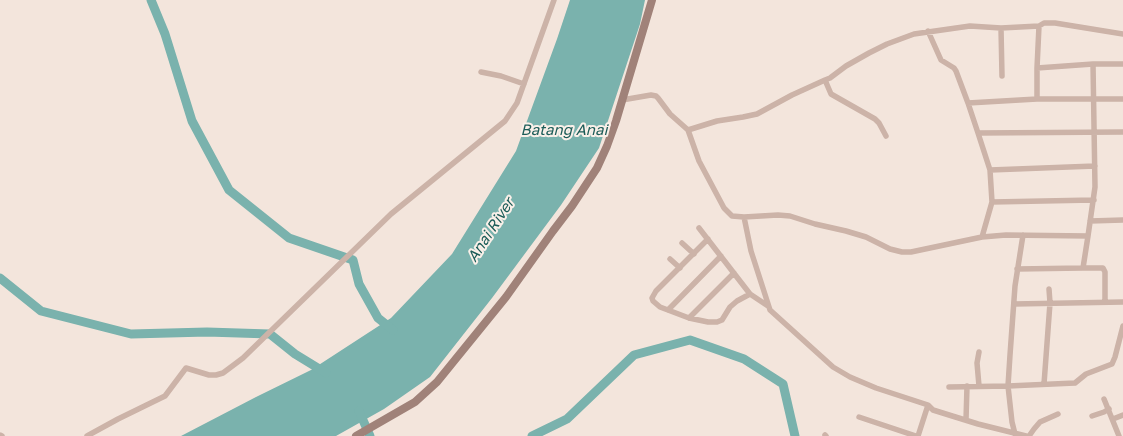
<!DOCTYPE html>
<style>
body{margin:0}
canvas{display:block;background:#f3e5dc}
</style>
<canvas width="1123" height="436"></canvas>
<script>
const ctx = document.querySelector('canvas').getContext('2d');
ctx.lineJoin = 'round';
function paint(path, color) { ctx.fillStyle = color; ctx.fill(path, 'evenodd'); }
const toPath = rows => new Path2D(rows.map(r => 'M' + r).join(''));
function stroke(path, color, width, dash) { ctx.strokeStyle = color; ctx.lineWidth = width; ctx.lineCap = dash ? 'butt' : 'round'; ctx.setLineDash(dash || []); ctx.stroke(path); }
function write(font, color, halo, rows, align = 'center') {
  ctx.font = font + ' "Golos Text",sans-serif'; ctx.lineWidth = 4; ctx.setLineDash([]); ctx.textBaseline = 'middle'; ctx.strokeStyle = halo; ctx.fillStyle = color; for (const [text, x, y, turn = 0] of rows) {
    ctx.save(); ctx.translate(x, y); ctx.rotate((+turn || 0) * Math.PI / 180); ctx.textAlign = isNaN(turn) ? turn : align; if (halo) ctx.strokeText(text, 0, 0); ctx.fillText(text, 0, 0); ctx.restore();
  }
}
paint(toPath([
 [570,0,645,0,640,24,599,148,561,205,492,298,430,377,384,409,336,436,181,436,256,397,311,370,391,318,452,254,516,151,557,39]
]), '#7ab2ad');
stroke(toPath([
 [151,0,165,34,192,121,229,190,289,238,353,260,359,284,378,318,393,330],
 [0,278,41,311,131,334,207,332,270,334,295,354,326,373],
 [359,411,370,436],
 [532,436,567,419,634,355,690,340,744,359,783,384,795,436]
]), '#7ab2ad', 9);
stroke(toPath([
 [1001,28,1002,76],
 [928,31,941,60,954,68,956,71,968,103,1037,99,1037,68,1039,26,1044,23,1055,23,1123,34],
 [1037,68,1093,64,1123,64],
 [481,72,501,76,524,84],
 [1037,99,1123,99],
 [622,100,651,95,656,96,658,98,670,114,688,130,699,161,724,208,732,216,744,217,778,215,790,216,815,224,846,231,866,237,890,249,902,252,911,252,982,237,1006,235,1088,236,1095,187,1093,64],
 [968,103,978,133,1123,132],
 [688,130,717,121,743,117,757,114,792,95,825,80],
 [978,133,990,170,992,202,1094,200],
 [886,136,879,123,875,119,831,94,825,80,830,78,846,66,869,53,887,44,914,34,970,26,1001,28,1039,26],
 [990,170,1095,166],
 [744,217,751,251,770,310,833,367,850,377,876,388,928,405,933,410,978,424,1026,436],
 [1090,221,1123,220],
 [699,228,750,294,768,306],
 [982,237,992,202],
 [708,239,656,291,652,298,653,301,660,307,689,318,708,322,717,322,722,320,730,307,737,301,750,294],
 [682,243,694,254],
 [670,259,680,268],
 [1083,268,1088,236],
 [1017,269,1083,268,1103,268,1105,272,1105,302],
 [1014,304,1123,302],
 [668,310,721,256],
 [689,318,734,273],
 [1044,384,1050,303,1049,289],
 [979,386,977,363,979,352],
 [949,387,1008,386,1075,383,1086,374,1112,364,1115,357,1123,326],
 [1104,399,1119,436],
 [1092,416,1104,412,1109,409],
 [859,417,916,436],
 [1113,419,1123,415],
 [966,420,967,386],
 [1015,434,1012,422,1008,386,1010,355,1015,286,1023,235],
 [0,435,2,436],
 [825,435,826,436],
 [87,436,118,419,165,396,186,368,209,375,216,375,223,373,243,358,391,214,505,121,517,103,554,0],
 [918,436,928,405],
 [1029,436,1034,429,1040,422,1058,414]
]), '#ccb3a8', 5.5);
stroke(toPath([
 [356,436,415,402,437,382,506,297,553,231,572,206,597,168,607,146,616,121,652,0]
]), '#a08279', 8);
write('italic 15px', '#1c5c58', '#faf0e9', [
 ["Batang Anai",564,130],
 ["Anai River",491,230,-57]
]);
</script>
